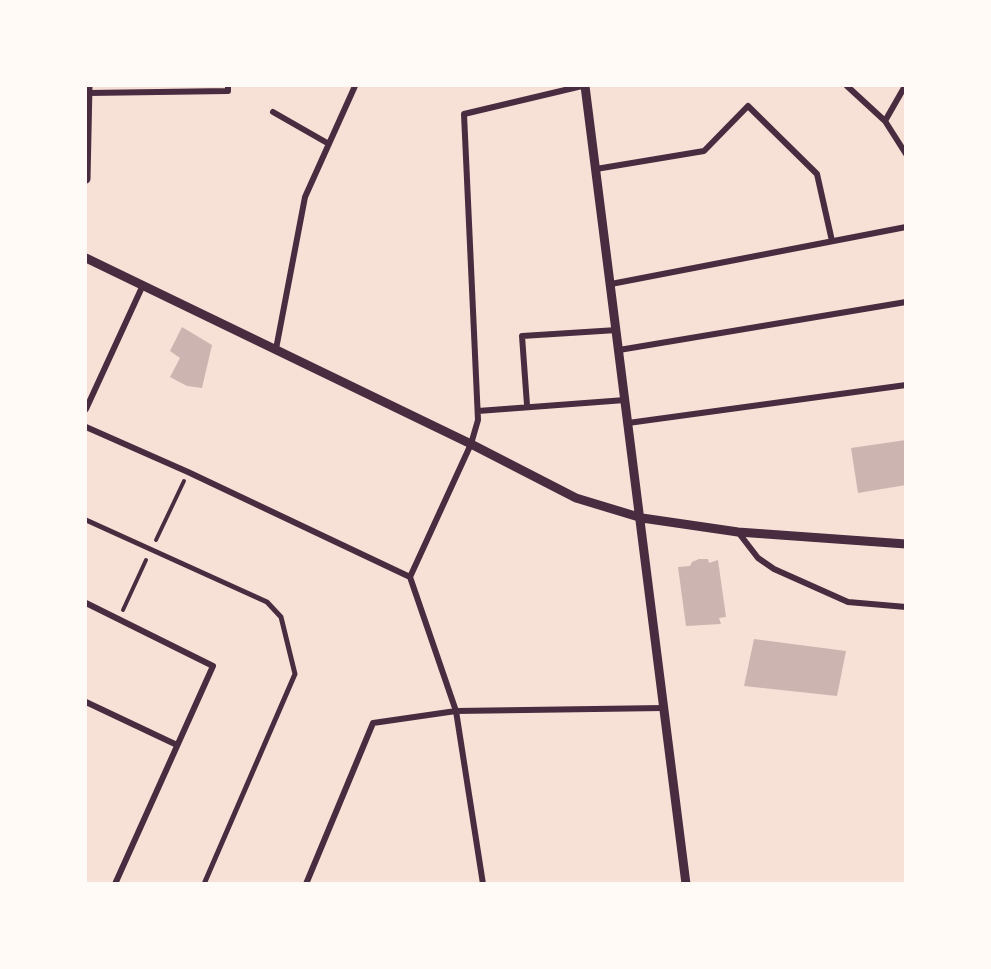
<!DOCTYPE html>
<style>
body{margin:0}
#map{position:relative;width:991px;height:969px;overflow:hidden;background:#f7e1d7;font-family:Lato,sans-serif}
canvas{display:block}
.frame{position:absolute;inset:0;border:87px solid #fffaf5;pointer-events:none}
</style>
<div id="map">
<canvas width="991" height="969"></canvas>
<div class="frame"></div>
</div>
<script>
const ctx = document.querySelector('canvas').getContext('2d');
ctx.lineJoin = 'round';
function paint(path, color) { ctx.fillStyle = color; ctx.fill(path, 'evenodd'); }
const toPath = rows => new Path2D(rows.map(r => 'M' + r).join(''));
function stroke(path, color, width, dash) { ctx.strokeStyle = color; ctx.lineWidth = width; ctx.lineCap = dash ? 'butt' : 'round'; ctx.setLineDash(dash || []); ctx.stroke(path); }
paint(toPath([
 [182,327,212,345,202,388,187,386,170,377,180,358,170,351],
 [906,440,906,485,858,493,851,448],
 [699,559,708,559,709,563,718,560,726,617,719,618,721,624,686,626,678,567,690,566,692,562],
 [754,639,846,651,837,696,744,686]
]), '#ccb4b1');
stroke(toPath([
 [156,540,184,481],
 [123,610,146,560]
]), '#4a2c40', 4);
stroke(toPath([
 [86,520,267,602,281,617,295,674,204,884]
]), '#4a2c40', 5);
stroke(toPath([
 [847,86,885,121,906,154],
 [88,93,228,91,228,86],
 [273,112,329,144],
 [885,121,905,86],
 [596,169,704,151,748,106,817,174,832,241],
 [611,284,906,227],
 [276,349,305,197,355,86],
 [619,350,906,302],
 [527,405,522,336,617,330],
 [86,409,143,285],
 [478,411,625,400],
 [628,423,906,385],
 [86,427,188,472,410,577],
 [738,532,758,558,774,569,848,602,906,607],
 [86,603,213,666,115,884],
 [86,702,177,745],
 [306,884,373,723,456,711,663,708],
 [483,884,456,711,410,577,471,444,478,420,464,114,582,86]
]), '#4a2c40', 6);
stroke(toPath([
 [585,86,686,884],
 [86,179,88,86],
 [86,258,471,444,576,498,642,518,738,532,906,544]
]), '#4a2c40', 9);
</script>
